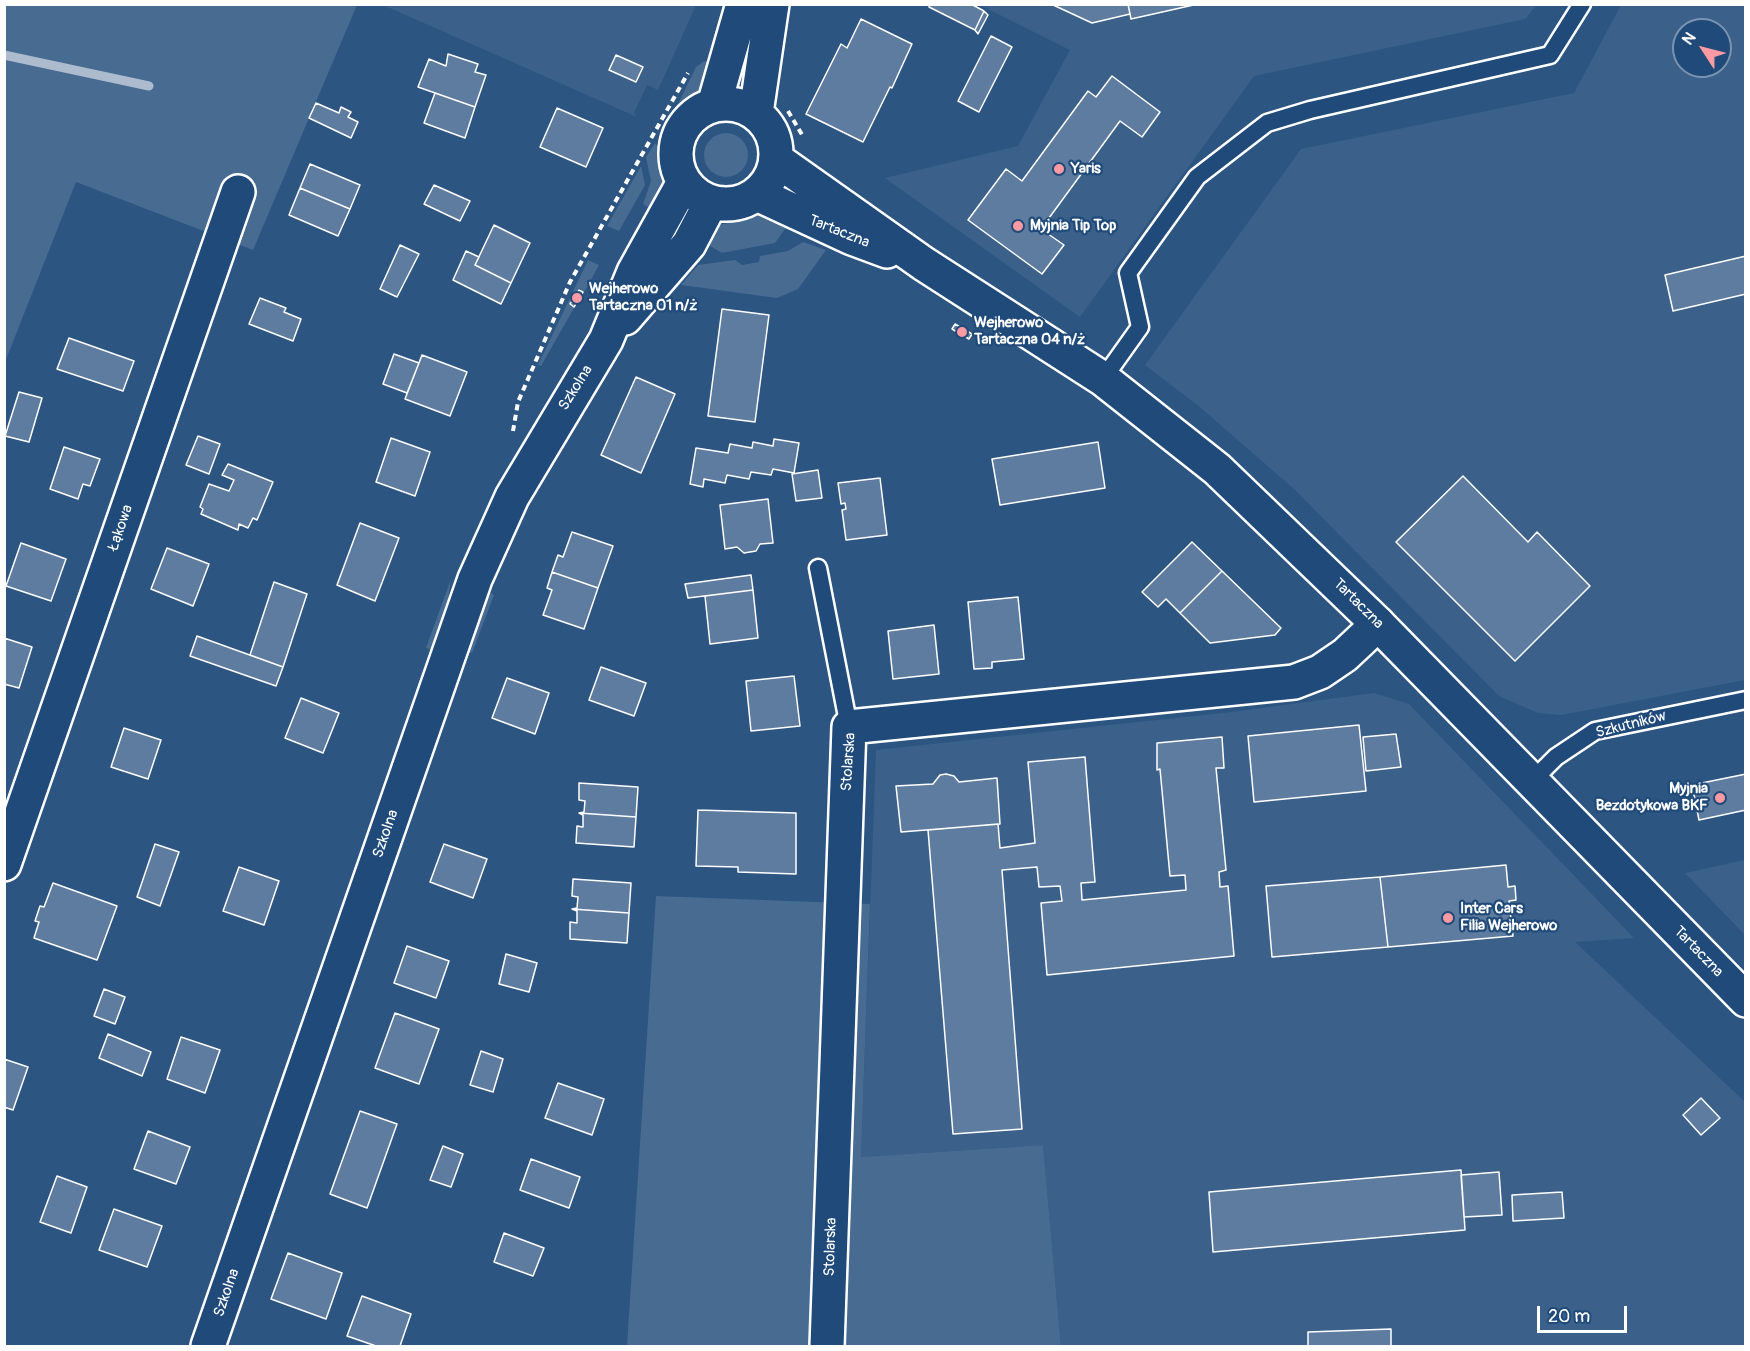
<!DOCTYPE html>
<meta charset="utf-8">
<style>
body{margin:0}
#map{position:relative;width:1750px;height:1351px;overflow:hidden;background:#2c5582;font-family:Pangolin,sans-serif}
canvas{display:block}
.frame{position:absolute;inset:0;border:6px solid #fff;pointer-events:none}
.north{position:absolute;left:1672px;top:18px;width:60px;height:60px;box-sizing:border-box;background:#1f4a7a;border:2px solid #7992af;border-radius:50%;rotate:306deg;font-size:16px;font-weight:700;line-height:24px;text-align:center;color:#fff}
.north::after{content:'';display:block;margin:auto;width:21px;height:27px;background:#ff9aa2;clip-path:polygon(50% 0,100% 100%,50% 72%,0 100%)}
.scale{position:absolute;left:1537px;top:1306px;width:90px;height:27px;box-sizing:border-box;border:3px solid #fff;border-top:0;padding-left:8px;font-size:18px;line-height:21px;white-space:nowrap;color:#fff;-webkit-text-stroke:4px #1f4a7a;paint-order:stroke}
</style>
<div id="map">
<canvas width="1750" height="1351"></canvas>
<div class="frame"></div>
<div class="north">N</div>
<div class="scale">20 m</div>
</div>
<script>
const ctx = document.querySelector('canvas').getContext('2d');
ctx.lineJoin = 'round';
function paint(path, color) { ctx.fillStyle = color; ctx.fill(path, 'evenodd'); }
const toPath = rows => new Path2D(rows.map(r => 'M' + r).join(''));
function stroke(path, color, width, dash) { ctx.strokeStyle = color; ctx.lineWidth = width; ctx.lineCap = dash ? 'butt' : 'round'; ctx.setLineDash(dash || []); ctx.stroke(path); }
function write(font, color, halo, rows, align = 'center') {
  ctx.font = font + ' Pangolin,sans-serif'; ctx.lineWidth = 4.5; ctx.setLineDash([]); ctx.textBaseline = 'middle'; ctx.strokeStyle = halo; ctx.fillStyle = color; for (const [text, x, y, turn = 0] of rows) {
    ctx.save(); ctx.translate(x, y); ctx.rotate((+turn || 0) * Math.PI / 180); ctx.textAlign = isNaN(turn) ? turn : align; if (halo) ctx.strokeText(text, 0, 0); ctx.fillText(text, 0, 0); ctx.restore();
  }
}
paint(toPath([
 [383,5,696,5,658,90,647,85,634,113,637,117],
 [980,5,1537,5,1525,19,1254,76,1080,317,885,178,1018,146,1070,50],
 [1621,5,1745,5,1745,680,1561,715,1538,713,1499,696,1294,489,1201,408,1145,365,1301,149,1574,93],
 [1684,30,1720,30,1720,66,1684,66],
 [1374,693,1409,704,1634,938,1575,942,1745,1102,1745,1346,1061,1346,1043,1145,861,1157,876,750,1232,712],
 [1745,860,1746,860,1745,935,1685,873]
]), '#3b618b');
paint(toPath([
 [5,5,357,5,253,250,76,182,5,362],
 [704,61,717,64,700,94,685,104,669,124,664,126,678,104,696,67],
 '704 155a22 22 0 1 1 44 0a22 22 0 1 1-44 0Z',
 [655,143,661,151,664,184,656,212,643,204,651,181,646,157],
 [641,166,645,185,619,231,607,226],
 [759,215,790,222,775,243,722,253,702,241,719,225],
 [803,242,826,250,798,289,777,298,681,285,698,265,735,260,742,265,759,262,760,256,788,251],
 [588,260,599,265,585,291,579,288,569,305,574,308,541,366,538,365],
 [451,579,446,614,435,651,426,648],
 [491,593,494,595,472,653,463,650,483,598],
 [656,896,870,904,861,1157,1043,1145,1061,1346,627,1346]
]), '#486b92');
stroke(toPath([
 [4,55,149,86]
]), '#acbcce', 9);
const building = toPath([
 [930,4,971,4,984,11,975,30,929,7,930,4],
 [1051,4,1128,4,1130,14,1092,23,1051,4],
 [1128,4,1198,4,1131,19,1128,4],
 [984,11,988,15,978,34,975,30,984,11],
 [861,19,912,44,892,88,890,87,863,142,806,114,841,44,847,48,861,19],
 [991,36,1012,47,979,112,958,101,991,36],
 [448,54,478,64,475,72,486,75,475,107,418,87,429,59,446,66,448,54],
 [616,55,643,67,636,82,609,70,616,55],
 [1112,76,1160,112,1142,137,1120,121,1041,229,1064,245,1042,274,968,220,1006,169,1022,181,1088,91,1096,97,1112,76],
 [435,93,475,107,465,138,424,123,435,93],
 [316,103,339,113,341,107,351,112,348,117,358,122,351,138,309,118,316,103],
 [557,108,603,128,586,167,540,147,557,108],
 [310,164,360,185,350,209,300,188,310,164],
 [434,185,470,201,460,221,424,204,434,185],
 [300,188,350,209,338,236,289,215,300,188],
 [494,225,530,243,511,283,475,265,494,225],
 [400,245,419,254,397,297,380,289,400,245],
 [466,251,479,257,475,265,511,283,501,304,453,280,466,251],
 [1746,256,1746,294,1673,311,1665,275,1746,256],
 [579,290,583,292,574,307,570,304,579,290],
 [260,298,286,308,284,312,301,319,293,341,249,324,260,298],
 [722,309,769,315,755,422,708,416,722,309],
 [955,324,972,334,969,339,952,329,955,324],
 [69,338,134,361,123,391,57,369,69,338],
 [394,354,419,363,407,393,383,384,394,354],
 [422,355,467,372,450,416,405,399,422,355],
 [636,377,675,394,641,473,601,455,636,377],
 [19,392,42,398,29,442,5,436,19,392],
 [198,436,220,444,209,474,186,465,198,436],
 [391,438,430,452,415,496,376,482,391,438],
 [774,439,799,443,794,473,773,469,771,475,751,472,749,479,727,475,725,483,704,479,703,487,690,484,696,448,728,453,730,444,752,448,753,442,773,446,774,439],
 [1098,442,1105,488,1000,505,992,459,1098,442],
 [64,447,100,459,90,486,83,484,78,499,50,489,64,447],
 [228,464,273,482,257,520,253,518,248,528,239,524,238,530,201,514,203,509,200,507,209,484,229,491,234,480,222,475,228,464],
 [818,470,822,498,796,501,792,474,818,470],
 [1463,476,1528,542,1537,532,1590,586,1515,661,1396,542,1463,476],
 [880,478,887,535,846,540,842,510,846,509,845,503,841,504,838,483,880,478],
 [768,499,773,543,760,544,756,551,744,553,737,547,725,549,720,505,768,499],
 [360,523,399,538,375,601,337,585,360,523],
 [572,532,613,546,598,588,552,572,558,555,563,557,572,532],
 [1192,542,1222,571,1180,613,1166,599,1158,607,1142,592,1192,542],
 [21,543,66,559,51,601,6,586,21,543],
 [167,548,209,564,193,606,151,589,167,548],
 [1222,571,1281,628,1275,635,1210,643,1180,613,1222,571],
 [552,572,598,588,584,629,543,615,552,590,547,588,552,572],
 [751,575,753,590,688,598,685,584,751,575],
 [274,582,307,594,283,667,250,655,274,582],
 [753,590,758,638,710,644,705,596,753,590],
 [1018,597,1024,659,992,662,992,668,974,669,968,602,1018,597],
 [934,625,939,674,893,679,888,631,934,625],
 [197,636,283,667,276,686,190,656,197,636],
 [4,638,32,647,19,688,4,684,4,638],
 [601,667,646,683,634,716,589,700,601,667],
 [794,676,800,726,751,731,746,681,794,676],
 [507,678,549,693,535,734,492,718,507,678],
 [301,698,339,713,323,753,285,738,301,698],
 [1359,725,1366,791,1254,802,1248,736,1359,725],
 [124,728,161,740,148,779,111,767,124,728],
 [1396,734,1401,767,1366,771,1363,737,1396,734],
 [1222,737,1224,768,1216,768,1226,870,1219,872,1220,887,1228,886,1234,956,1047,975,1041,903,1062,901,1060,886,1039,887,1037,867,1002,870,1022,1129,953,1134,928,830,998,824,1000,848,1035,843,1028,762,1085,757,1095,882,1081,883,1082,900,1186,890,1185,875,1170,876,1160,769,1157,770,1157,743,1222,737],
 [946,774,954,776,959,782,997,778,1000,824,901,832,896,786,933,784,940,775,946,774],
 [1746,774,1746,810,1699,820,1692,785,1746,774],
 [579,783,638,787,636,817,579,813,584,812,585,801,579,800,579,783],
 [698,810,796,813,796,874,738,872,738,867,696,866,698,810],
 [579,813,636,817,634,847,576,843,577,826,583,827,583,815,579,813],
 [155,844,179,852,160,906,137,897,155,844],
 [444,844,487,859,473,898,430,882,444,844],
 [1506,865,1508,887,1515,886,1516,900,1509,901,1513,936,1388,947,1380,877,1506,865],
 [239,867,279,881,264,925,223,911,239,867],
 [1380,877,1388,947,1272,957,1266,886,1380,877],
 [573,879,631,883,629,913,572,909,577,908,578,897,572,896,573,879],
 [53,883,117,906,97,960,34,938,39,922,35,921,40,906,44,907,53,883],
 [572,909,629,913,627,943,570,939,570,922,577,923,577,911,572,909],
 [407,946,449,961,436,998,394,983,407,946],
 [506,954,537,963,529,992,499,984,506,954],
 [104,989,125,997,115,1024,94,1016,104,989],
 [395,1013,439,1029,419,1084,375,1068,395,1013],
 [108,1034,151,1052,142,1076,99,1058,108,1034],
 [181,1037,220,1050,205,1093,167,1079,181,1037],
 [481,1051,503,1059,493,1092,470,1085,481,1051],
 [4,1059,28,1067,13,1110,4,1107,4,1059],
 [558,1083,604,1099,592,1135,545,1118,558,1083],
 [1701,1098,1720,1118,1701,1135,1683,1115,1701,1098],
 [360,1111,397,1124,367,1208,330,1194,360,1111],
 [148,1131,190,1147,176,1184,134,1169,148,1131],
 [443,1146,463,1154,451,1187,430,1180,443,1146],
 [531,1159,580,1177,569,1208,520,1190,531,1159],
 [1461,1170,1465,1230,1213,1252,1209,1192,1461,1170],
 [1499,1172,1502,1215,1464,1217,1461,1175,1499,1172],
 [57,1176,87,1187,71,1233,40,1222,57,1176],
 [1562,1192,1564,1218,1513,1221,1512,1195,1562,1192],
 [114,1209,162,1226,147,1267,99,1250,114,1209],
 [504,1233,544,1248,533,1276,494,1262,504,1233],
 [288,1253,342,1273,326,1319,271,1299,288,1253],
 [362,1296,411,1314,400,1346,376,1346,347,1336,362,1296],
 [1391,1329,1391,1346,1308,1346,1308,1332,1391,1329]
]);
paint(building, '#5e7c9f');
stroke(building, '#fff', 1.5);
const lane = toPath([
 [1103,379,1140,327,1128,273,1197,177,1267,123,1310,110,1550,55,1582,4],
 [818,568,849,727],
 [1532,781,1556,757,1595,731,1746,700]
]);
const street = toPath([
 [4,864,238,192],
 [827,1346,849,727,1294,682,1320,672,1345,655,1378,624]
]);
const secondary = toPath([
 '676 154a50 50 0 1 1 100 0a50 50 0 1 1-100 0Z',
 [714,105,743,4],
 [756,113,772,4],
 [777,160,924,264,1103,379,1217,469,1378,624,1746,1000],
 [757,194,852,238,887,251],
 [625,318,689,244,711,202],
 [208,1346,475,579,512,497,606,340,634,272,684,182]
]);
stroke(lane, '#fff', 21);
stroke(street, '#fff', 38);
stroke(secondary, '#fff', 38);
stroke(toPath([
 [788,111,804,138],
 [513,431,518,402,570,282,688,73]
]), '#fff', 4, [6, 4.5]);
stroke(lane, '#1f4a7a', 16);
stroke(street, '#1f4a7a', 33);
stroke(secondary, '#1f4a7a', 33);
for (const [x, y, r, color] of [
 [1059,169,6,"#ff9aa2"],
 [1018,226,6,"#ff9aa2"],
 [577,298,6,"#ff9aa2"],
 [962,332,6,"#ff9aa2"],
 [1720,798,6,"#ff9aa2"],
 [1448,918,6,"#ff9aa2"]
]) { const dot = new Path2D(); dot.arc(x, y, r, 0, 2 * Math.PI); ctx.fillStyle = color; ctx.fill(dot); stroke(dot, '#1f4a7a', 2); }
write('bold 15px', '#fff', '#1f4a7a', [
 ["Yaris",1071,169],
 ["Myjnia Tip Top",1030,226],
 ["Wejherowo",589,289],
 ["Tartaczna 01 n/ż",589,306],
 ["Wejherowo",974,323],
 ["Tartaczna 04 n/ż",974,340],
 ["Myjnia",1708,789,"right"],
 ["Bezdotykowa BKF",1708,806,"right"],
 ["Inter Cars",1460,909],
 ["Filia Wejherowo",1460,926]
], 'left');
write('15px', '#fff', '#1f4a7a', [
 ["Tartaczna",839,232,22],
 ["Szkolna",576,388,-58],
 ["Łąkowa",121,528,-71],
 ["Tartaczna",1358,604,45],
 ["Szkutników",1631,725,-14],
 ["Stolarska",849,762,-86],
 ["Szkolna",386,834,-71],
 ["Tartaczna",1698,952,46],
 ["Stolarska",831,1247,-88],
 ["Szkolna",227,1293,-71]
]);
</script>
